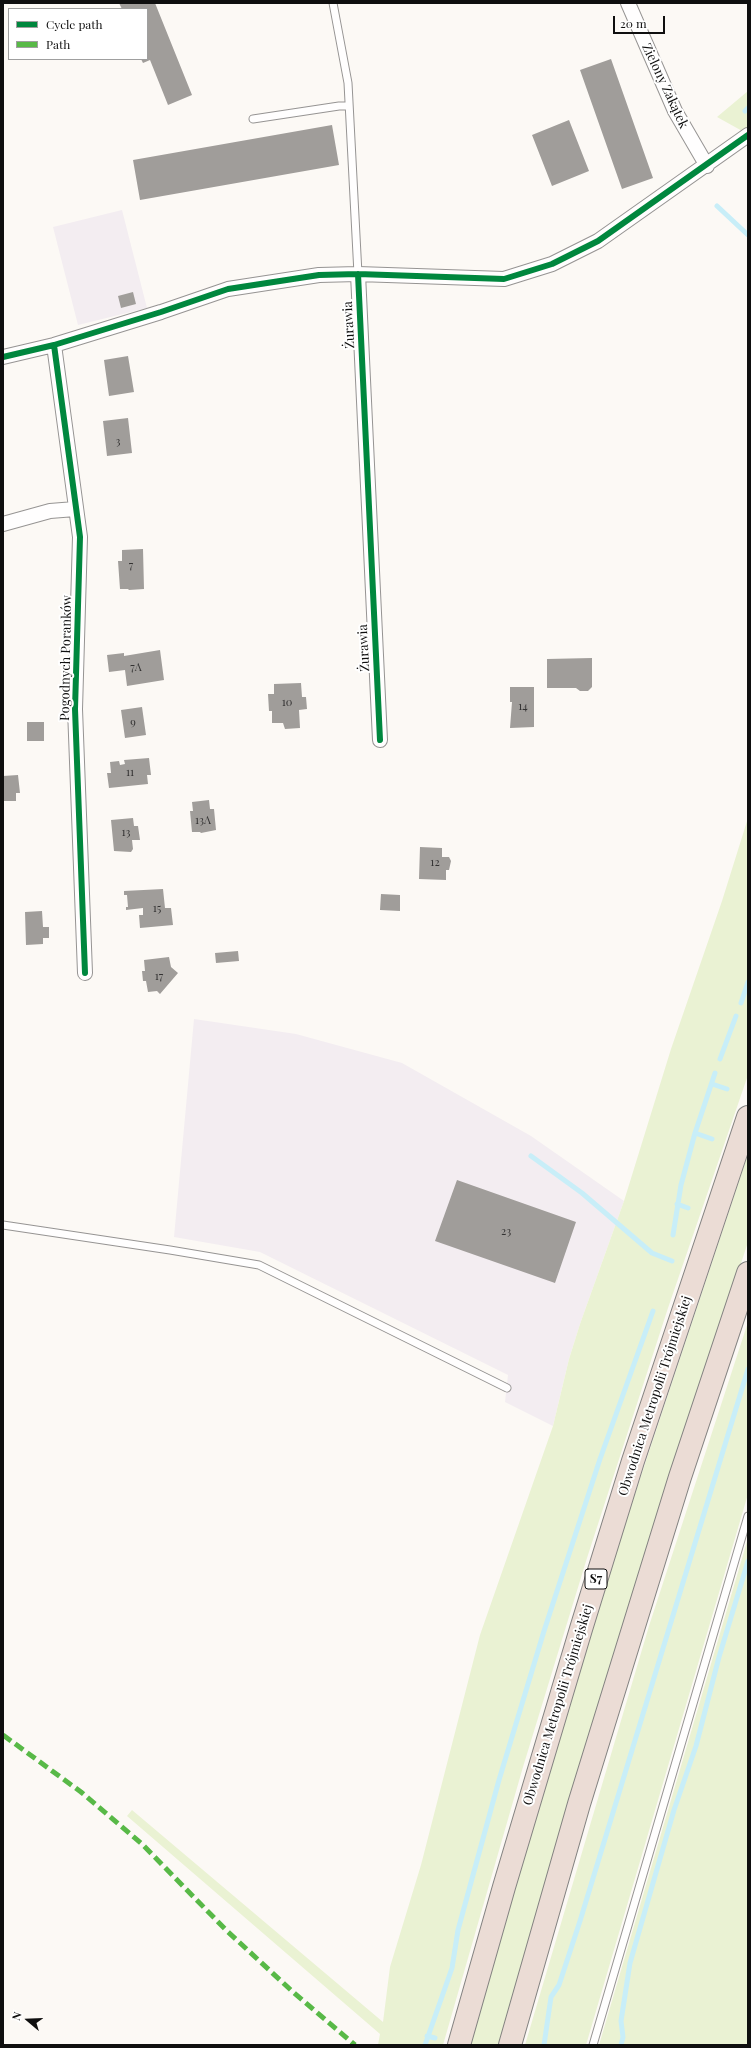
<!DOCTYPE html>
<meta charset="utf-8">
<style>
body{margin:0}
#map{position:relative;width:751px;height:2048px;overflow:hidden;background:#fcf9f5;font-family:"Playfair Display",serif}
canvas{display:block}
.frame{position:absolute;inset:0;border:4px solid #0f0f0f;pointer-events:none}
.legend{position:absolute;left:8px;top:8px;width:140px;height:52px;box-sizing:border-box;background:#fff;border:1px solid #9f9f9f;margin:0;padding:5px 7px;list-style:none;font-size:12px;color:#0f0f0f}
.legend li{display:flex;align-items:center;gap:8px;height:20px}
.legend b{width:20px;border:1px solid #9f9f9f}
.north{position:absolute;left:8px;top:2000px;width:40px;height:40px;-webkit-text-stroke:3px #fff;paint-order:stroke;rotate:289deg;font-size:11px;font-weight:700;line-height:16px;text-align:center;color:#0f0f0f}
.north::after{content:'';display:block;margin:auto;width:14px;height:18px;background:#0f0f0f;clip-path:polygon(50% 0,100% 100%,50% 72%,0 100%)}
.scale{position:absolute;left:613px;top:16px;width:52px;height:18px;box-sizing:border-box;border:2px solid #0f0f0f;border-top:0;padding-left:5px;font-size:12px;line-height:14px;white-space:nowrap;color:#0f0f0f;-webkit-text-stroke:3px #fff;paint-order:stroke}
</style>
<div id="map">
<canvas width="751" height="2048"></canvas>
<div class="frame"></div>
<ul class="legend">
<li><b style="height:5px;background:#00873e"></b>Cycle path</li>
<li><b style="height:5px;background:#58b947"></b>Path</li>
</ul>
<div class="north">N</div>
<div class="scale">20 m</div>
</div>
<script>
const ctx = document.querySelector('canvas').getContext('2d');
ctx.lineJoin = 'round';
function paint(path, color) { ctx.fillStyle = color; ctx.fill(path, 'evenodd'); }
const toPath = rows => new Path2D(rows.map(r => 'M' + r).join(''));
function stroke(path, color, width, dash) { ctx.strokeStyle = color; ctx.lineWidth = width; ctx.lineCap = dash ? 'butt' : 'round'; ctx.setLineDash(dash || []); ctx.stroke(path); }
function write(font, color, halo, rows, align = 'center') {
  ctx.font = font + ' "Playfair Display",serif'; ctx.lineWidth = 4; ctx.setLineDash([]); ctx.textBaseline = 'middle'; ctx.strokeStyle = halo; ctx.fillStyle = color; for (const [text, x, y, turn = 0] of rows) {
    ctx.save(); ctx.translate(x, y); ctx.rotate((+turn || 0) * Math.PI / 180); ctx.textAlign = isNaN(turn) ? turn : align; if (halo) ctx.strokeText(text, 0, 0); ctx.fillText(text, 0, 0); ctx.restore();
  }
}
paint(toPath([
 [122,210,147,308,78,325,53,227],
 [194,1019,296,1034,402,1063,531,1136,624,1201,580,1324,569,1359,553,1426,505,1402,508,1375,260,1252,174,1237]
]), '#f3edf1');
paint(toPath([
 [748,91,748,129,744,132,717,117],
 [748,818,748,1075,668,1308,587,1558,523,1767,443,2045,378,2045,380,2034,127,1816,132,1810,383,2022,390,1967,421,1865,480,1635,553,1426,569,1359,580,1324,624,1201,671,1049,722,901],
 [748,1154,748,1242,629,1604,577,1776,499,2045,470,2045,550,1765,630,1509],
 [748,1322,748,1494,586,2045,525,2045,649,1626],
 [748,1538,748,2045,599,2045]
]), '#eaf2d3');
stroke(toPath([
 [745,111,748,108],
 [717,206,748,235],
 [741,1003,748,982],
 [720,1059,736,1016],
 [712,1084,727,1089],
 [695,1133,712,1139],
 [531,1156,582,1193,652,1253,672,1261],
 [677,1204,688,1208],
 [673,1235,681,1185,695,1133,715,1073],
 [427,2036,435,2038],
 [425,2045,452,1968,458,1930,499,1780,544,1631,600,1459,653,1311],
 [544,2045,551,1997,559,1985,580,1921,748,1369],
 [621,2045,623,2037,621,2021,630,1963,674,1810,696,1746,719,1657,748,1561]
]), '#c8eef8', 5);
paint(toPath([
 [119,3,155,3,192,95,168,105,150,60,143,63,141,59,147,59,147,9,122,9],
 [611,59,653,178,622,189,580,70],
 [569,120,589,171,552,186,532,135],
 [332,125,339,165,140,200,133,160],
 [133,292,136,304,121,308,118,296],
 [128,356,134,392,109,396,104,360],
 [128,418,132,453,107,456,103,421],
 [143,549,144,589,129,590,128,589,120,589,118,561,122,561,122,550],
 [160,650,164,680,127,686,125,670,109,672,107,655,124,653,124,656],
 [592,658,592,687,588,691,580,691,576,688,547,688,547,659],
 [301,683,302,697,306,697,307,709,299,710,300,728,285,729,283,723,272,723,272,711,269,711,268,694,274,694,274,684],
 [510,687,534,687,534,727,510,728,512,702,510,702],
 [142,707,146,735,125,738,121,710],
 [27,722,44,722,44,741,27,741],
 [149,758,151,775,147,775,148,784,109,788,107,773,111,773,110,762,119,761,120,765,125,764,124,760],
 [18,775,20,793,16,793,16,801,3,801,3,776],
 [209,800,210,809,214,809,216,830,201,833,200,832,192,832,190,811,193,811,192,802],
 [133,818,134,826,138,826,140,840,132,840,133,849,131,852,114,851,111,820],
 [420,847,442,848,442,857,449,857,451,861,449,870,446,870,446,880,419,879],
 [163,889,165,908,171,908,173,925,140,928,139,915,143,915,143,908,126,910,126,907,128,907,127,895,124,895,124,891],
 [381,894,400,895,400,911,380,910],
 [42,911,43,927,49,927,49,938,43,938,43,944,26,945,25,912],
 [238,951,239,961,216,963,215,953],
 [169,957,171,967,178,973,160,994,157,991,148,992,146,981,143,981,142,971,145,971,144,960],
 [457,1180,576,1222,555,1283,435,1241]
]), '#a09d9a');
const service = toPath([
 [333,3,348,83,358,274],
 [253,119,339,106,349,106],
 [3,1225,170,1250,259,1265,507,1388],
 [593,2045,748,1516]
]);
const minor = toPath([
 [628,3,675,111,707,166],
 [358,274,380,740],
 [54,345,80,537,75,709,85,973],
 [3,357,54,345,161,312,228,289,319,275,358,274,504,279,552,264,598,241,748,135],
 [3,524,50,511,75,509]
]);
const motorway = toPath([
 [459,2045,504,1887,581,1629,633,1461,748,1117],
 [510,2045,579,1804,680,1477,748,1273]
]);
stroke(service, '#969493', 9);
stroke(minor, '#969493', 16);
stroke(motorway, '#838280', 24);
stroke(service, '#fffefe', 7);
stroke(minor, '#fffefe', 14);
stroke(motorway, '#ebdcd5', 22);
stroke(toPath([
 [3,1735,81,1792,142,1844,226,1930,293,1992,355,2045]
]), '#58b947', 5, [10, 5]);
stroke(toPath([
 [358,274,380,740],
 [54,345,80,537,75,709,85,973],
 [3,357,54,345,161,312,228,289,319,275,358,274,504,279,552,264,598,241,748,135]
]), '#00873e', 6);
write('11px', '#333232', null, [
 ["3",118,442],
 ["7",131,566],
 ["7A",136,668],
 ["10",287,703],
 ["14",523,707],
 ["9",133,723],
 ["11",130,773],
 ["13A",203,821],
 ["13",126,833],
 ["12",435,863],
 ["15",157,909],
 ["17",159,977],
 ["23",506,1232]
]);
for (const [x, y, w] of [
 [596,1579,22]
]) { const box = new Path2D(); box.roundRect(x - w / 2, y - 10, w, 20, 3); ctx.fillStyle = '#fff'; ctx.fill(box); stroke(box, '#0f0f0f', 1); }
write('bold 12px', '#0f0f0f', null, [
 ["S7",596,1579]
]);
write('13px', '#0f0f0f', '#fff', [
 ["Zielony Zakątek",665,86,65],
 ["Żurawia",349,325,-93],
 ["Żurawia",364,648,-93],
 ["Pogodnych Poranków",66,658,-89],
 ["Obwodnica Metropolii Trójmiejskiej",655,1396,-72],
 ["Obwodnica Metropolii Trójmiejskiej",558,1705,-73]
]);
</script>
